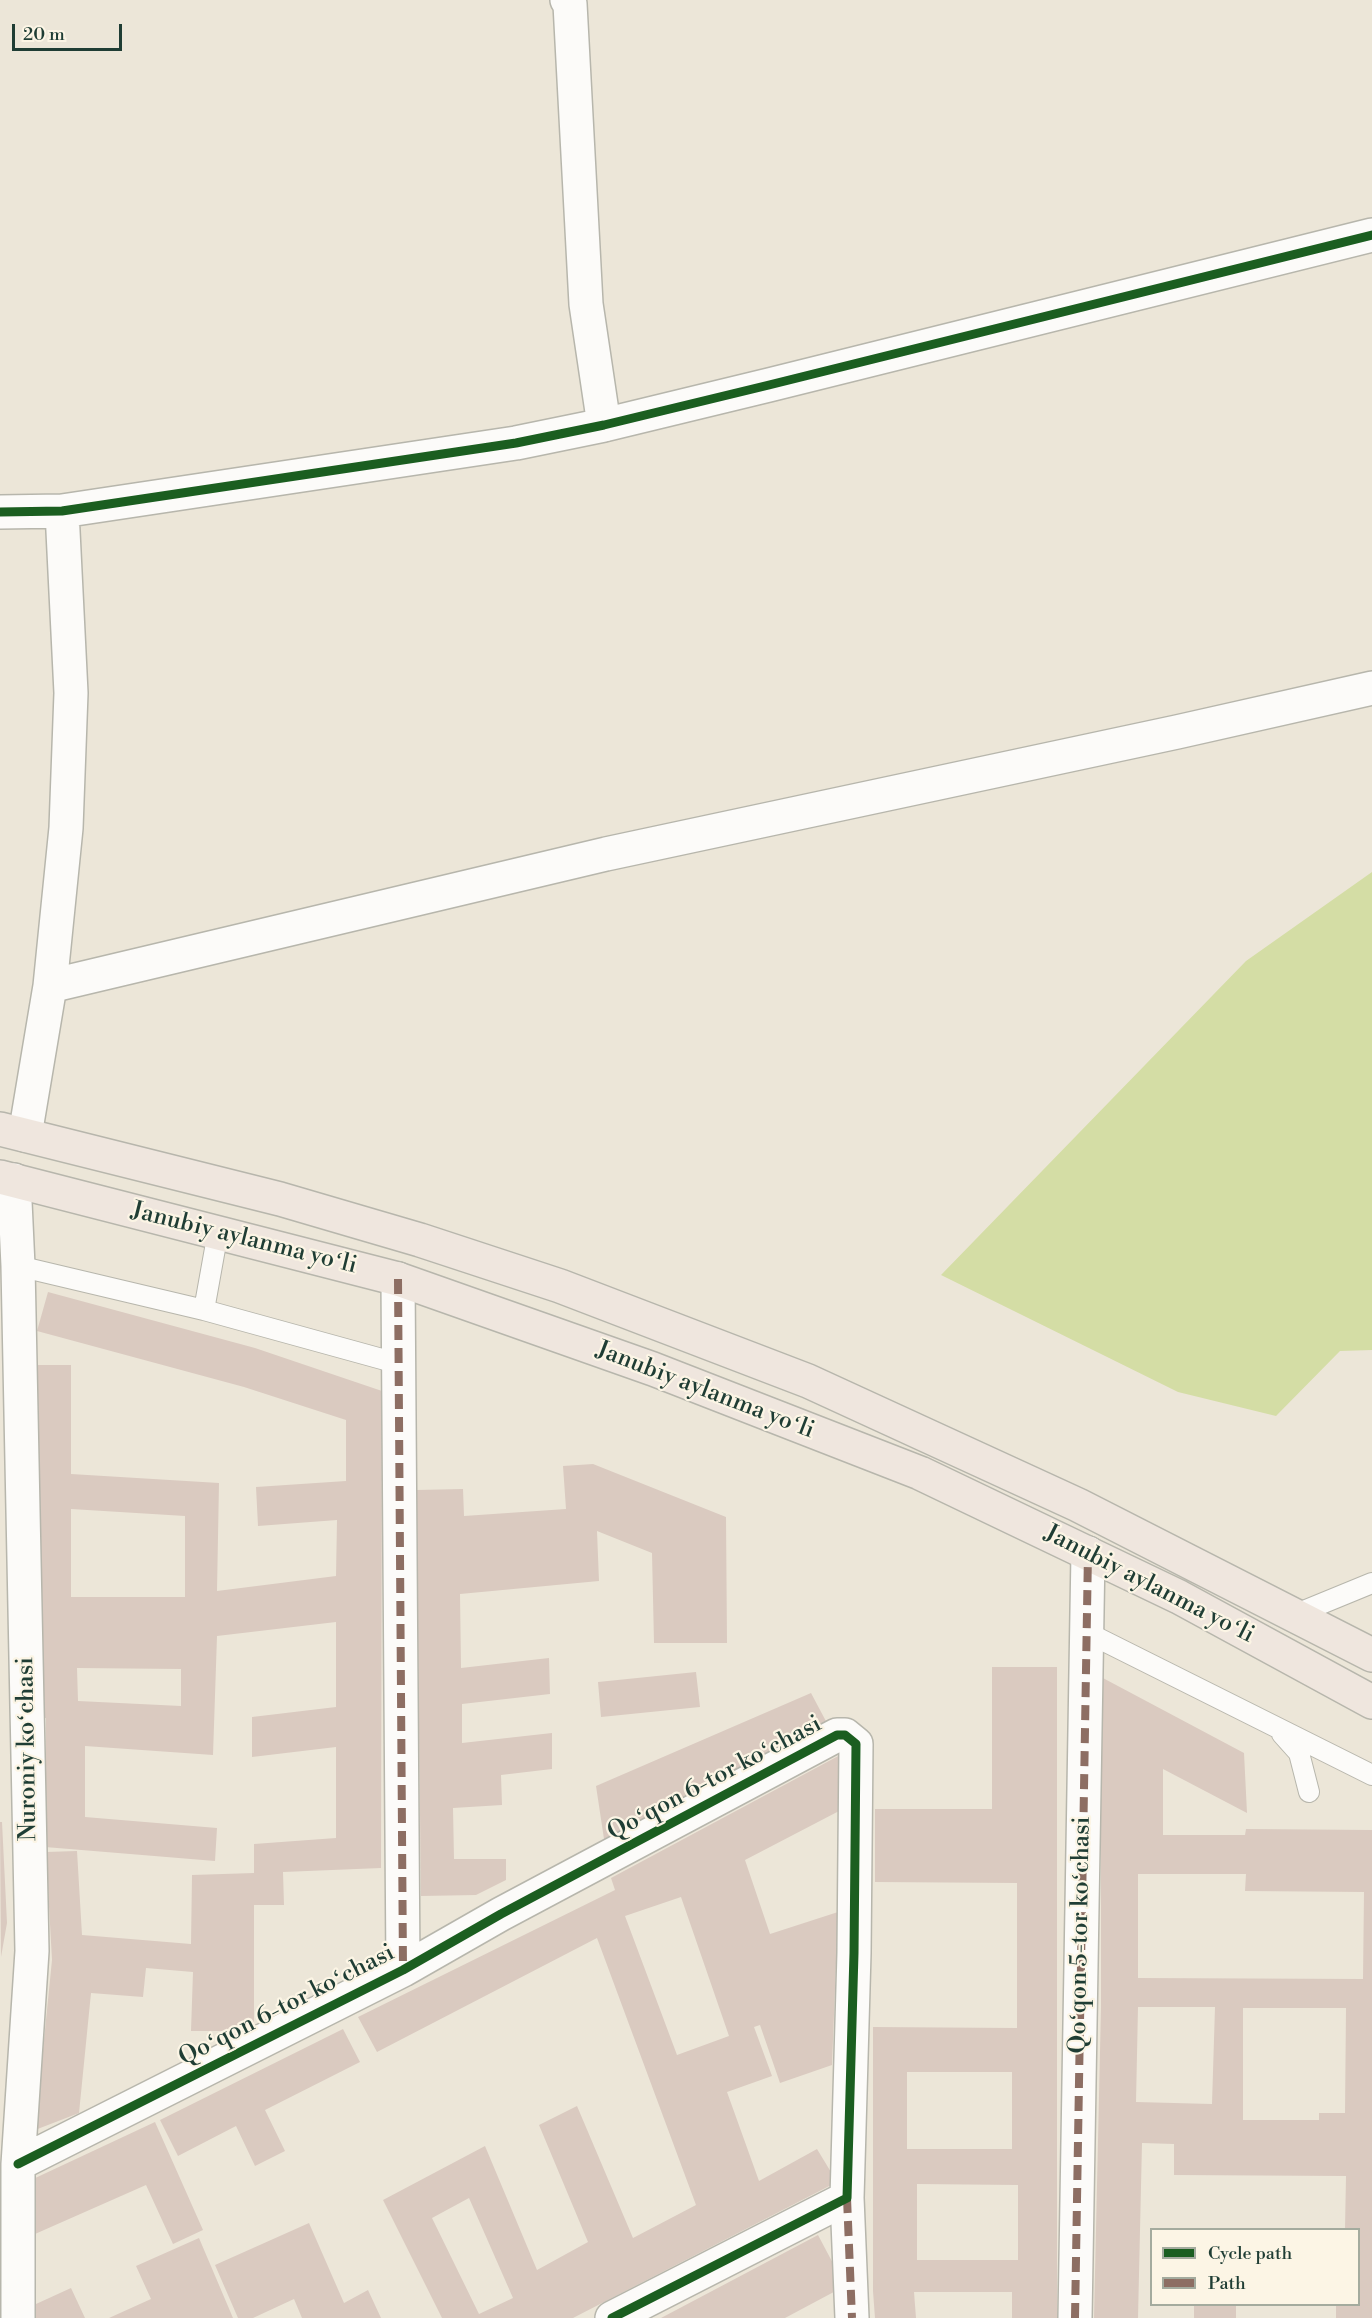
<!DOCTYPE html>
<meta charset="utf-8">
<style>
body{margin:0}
#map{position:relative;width:1372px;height:2318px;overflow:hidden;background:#ece6d8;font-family:"Libre Bodoni",serif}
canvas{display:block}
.legend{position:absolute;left:1150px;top:2228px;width:210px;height:78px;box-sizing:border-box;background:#fcf5e5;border:2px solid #a4ab9e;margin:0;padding:8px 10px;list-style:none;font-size:18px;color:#1f3d34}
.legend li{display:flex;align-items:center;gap:12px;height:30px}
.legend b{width:30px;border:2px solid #a4ab9e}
.scale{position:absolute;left:12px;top:24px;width:110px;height:27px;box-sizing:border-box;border:3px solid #1f3d34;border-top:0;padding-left:8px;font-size:18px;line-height:21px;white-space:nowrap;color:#1f3d34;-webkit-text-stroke:4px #fcf5e5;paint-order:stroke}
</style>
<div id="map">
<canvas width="1372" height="2318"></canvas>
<ul class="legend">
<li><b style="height:8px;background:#1b5e20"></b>Cycle path</li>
<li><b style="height:8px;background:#8d6e63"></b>Path</li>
</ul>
<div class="scale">20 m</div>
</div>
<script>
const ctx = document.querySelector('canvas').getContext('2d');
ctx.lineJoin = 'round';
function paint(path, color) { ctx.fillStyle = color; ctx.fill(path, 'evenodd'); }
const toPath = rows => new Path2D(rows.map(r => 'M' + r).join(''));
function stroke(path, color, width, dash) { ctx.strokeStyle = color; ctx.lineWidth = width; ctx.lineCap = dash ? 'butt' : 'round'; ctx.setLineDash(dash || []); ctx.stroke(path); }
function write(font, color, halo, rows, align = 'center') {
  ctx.font = font + ' "Libre Bodoni",serif'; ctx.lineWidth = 4.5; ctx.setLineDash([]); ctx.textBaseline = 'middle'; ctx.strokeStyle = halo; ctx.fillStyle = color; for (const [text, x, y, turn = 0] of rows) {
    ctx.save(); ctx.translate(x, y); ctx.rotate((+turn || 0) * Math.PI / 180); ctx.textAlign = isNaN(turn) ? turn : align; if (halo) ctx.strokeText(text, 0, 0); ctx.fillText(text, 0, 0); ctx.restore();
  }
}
paint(toPath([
 [1372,872,1372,1350,1340,1351,1276,1416,1178,1392,941,1275,1246,961]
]), '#d4dda5');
paint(toPath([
 [48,1292,255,1348,382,1391,381,1868,283,1872,284,1905,254,1905,254,2031,191,2031,193,1972,146,1968,143,1997,91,1993,79,2113,35,2130,52,1960,46,1852,77,1851,82,1935,191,1944,192,1875,254,1873,254,1844,336,1838,336,1747,252,1757,252,1717,336,1707,336,1622,217,1636,213,1755,85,1746,85,1817,217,1828,215,1861,45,1847,46,1718,37,1718,34,1365,71,1365,71,1474,219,1483,217,1591,336,1576,337,1520,258,1526,256,1487,346,1481,346,1420,244,1387,37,1331],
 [71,1509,185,1516,185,1597,71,1597],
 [77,1668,181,1669,181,1706,78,1701],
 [593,1464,726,1517,727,1643,654,1643,652,1553,597,1531,599,1581,460,1594,461,1668,549,1658,550,1694,462,1704,462,1743,552,1733,552,1769,501,1775,502,1805,453,1808,454,1859,506,1859,506,1880,476,1895,421,1896,416,1490,463,1489,464,1516,566,1509,563,1466],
 [992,1667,1057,1667,1057,2318,1012,2318,1012,2292,914,2292,916,2318,875,2318,873,2291,873,2027,1017,2028,1017,1883,875,1882,875,1809,992,1809],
 [907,2072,1012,2072,1012,2149,907,2149],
 [917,2184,1018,2185,1018,2260,917,2260],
 [696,1672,700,1707,601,1717,598,1682],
 [1101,1677,1244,1753,1247,1813,1163,1769,1163,1835,1245,1835,1246,1829,1372,1830,1372,2318,1336,2318,1336,2304,1359,2304,1359,2229,1345,2229,1346,2176,1174,2175,1174,2144,1142,2143,1138,2318,1094,2318,1101,2007],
 [1138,1874,1246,1874,1245,1891,1364,1892,1363,1979,1138,1978],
 [1138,2007,1215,2007,1212,2104,1136,2102],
 [1243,2008,1346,2008,1345,2113,1319,2113,1319,2120,1243,2120],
 [811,1693,828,1725,604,1839,596,1786],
 [842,1754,841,1810,745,1860,770,1934,838,1912,832,2065,780,2083,760,2025,754,2027,772,2076,727,2092,759,2181,817,2149,837,2182,573,2318,442,2318,383,2200,485,2146,537,2270,588,2242,539,2125,577,2106,633,2238,696,2205,597,1938,377,2052,358,2017,615,1890,611,1878],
 [681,1897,729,2036,677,2055,625,1916],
 [469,2198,513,2298,479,2314,432,2218],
 [0,1822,2,1822,7,1923,1,1957],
 [343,2029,360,2062,265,2110,285,2151,255,2166,236,2126,178,2156,160,2120],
 [155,2122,203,2230,173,2244,146,2185,35,2234,31,2180],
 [309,2223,344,2303,368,2290,381,2318,302,2318,294,2299,253,2318,238,2318,215,2265],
 [818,2235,845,2286,785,2318,661,2318],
 [199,2238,233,2318,109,2318,151,2299,136,2266],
 [71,2288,85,2318,36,2318,36,2304],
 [1194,2304,1236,2304,1236,2318,1194,2318]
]), '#dacac0');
const service = toPath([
 [18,1266,204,1310,400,1364],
 [204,1310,218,1232],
 [1294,1615,1372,1583],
 [1086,1632,1372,1775],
 [1282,1734,1299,1753,1309,1792]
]);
const minor = toPath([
 [567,0,570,4,586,304,604,425],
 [0,512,62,511,516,443,604,425,769,385,1372,235],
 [50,986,606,854,1177,732,1372,688],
 [25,1135,50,986,66,828,71,693,62,511],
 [14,1180,18,1266,32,1951,18,2164,18,2318],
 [398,1279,403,1970],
 [18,2164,403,1970,501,1914,837,1735,845,1735,856,1744,854,1953,847,2198,612,2318],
 [847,2198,852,2318],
 [1075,2318,1088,1553]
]);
const trunk = toPath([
 [0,1129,280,1199,420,1240,560,1286,808,1381,1078,1505,1372,1655],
 [0,1177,398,1279,653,1369,920,1473,1179,1597,1372,1702]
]);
stroke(service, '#b7b6ac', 22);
stroke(minor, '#b7b6ac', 36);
stroke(trunk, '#b7b6ac', 36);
stroke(service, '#fcfbf9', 20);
stroke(minor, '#fcfbf9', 33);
stroke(trunk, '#efe6de', 33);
stroke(toPath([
 [398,1279,403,1970],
 [847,2198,852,2318],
 [1075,2318,1088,1553]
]), '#8d6e63', 8, [15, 8]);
stroke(toPath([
 [0,512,62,511,516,443,604,425,769,385,1372,235],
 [18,2164,403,1970,501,1914,837,1735,845,1735,856,1744,854,1953,847,2198,612,2318]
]), '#1b5e20', 9);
write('24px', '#1f3d34', '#fcf5e5', [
 ["Janubiy aylanma yoʻli",244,1239,14],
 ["Janubiy aylanma yoʻli",705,1391,21],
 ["Janubiy aylanma yoʻli",1149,1585,27],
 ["Nuroniy koʻchasi",28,1749,-91],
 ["Qoʻqon 6-tor koʻchasi",715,1779,-28],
 ["Qoʻqon 5-tor koʻchasi",1081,1935,-89],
 ["Qoʻqon 6-tor koʻchasi",287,2006,-27]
]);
</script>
